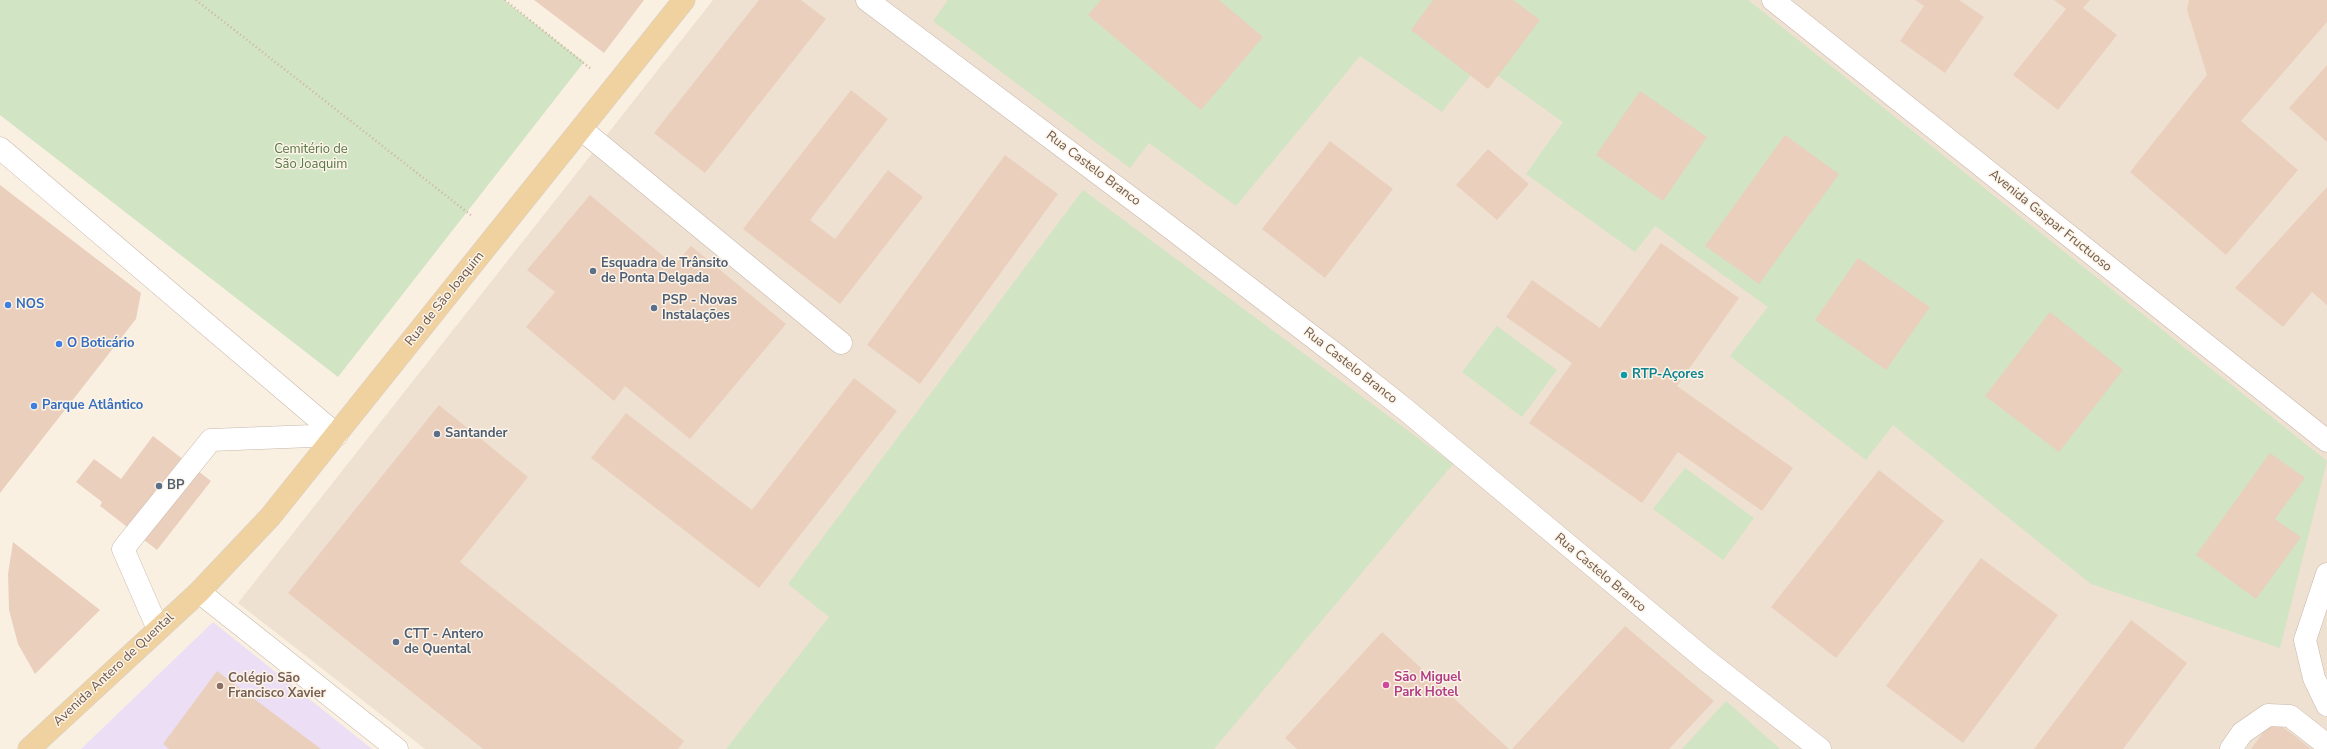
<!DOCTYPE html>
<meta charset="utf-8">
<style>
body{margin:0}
canvas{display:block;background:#f9f0e2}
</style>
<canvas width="2327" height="749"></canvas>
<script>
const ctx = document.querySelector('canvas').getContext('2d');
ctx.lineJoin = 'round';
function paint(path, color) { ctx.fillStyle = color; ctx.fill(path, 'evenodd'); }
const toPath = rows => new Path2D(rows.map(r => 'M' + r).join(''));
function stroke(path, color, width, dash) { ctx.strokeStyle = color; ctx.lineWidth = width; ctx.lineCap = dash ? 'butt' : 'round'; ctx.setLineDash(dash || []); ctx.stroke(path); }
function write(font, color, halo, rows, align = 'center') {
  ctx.font = font + ' "Nunito Sans",sans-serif'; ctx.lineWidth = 3; ctx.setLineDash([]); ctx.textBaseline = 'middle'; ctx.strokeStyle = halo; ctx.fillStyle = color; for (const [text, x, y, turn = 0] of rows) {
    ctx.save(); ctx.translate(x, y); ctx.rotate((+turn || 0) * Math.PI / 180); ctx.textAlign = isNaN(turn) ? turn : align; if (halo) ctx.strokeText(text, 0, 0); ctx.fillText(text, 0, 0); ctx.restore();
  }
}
paint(toPath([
 [713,0,2327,0,2327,749,425,749,238,603]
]), '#efe1d1');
paint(toPath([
 [213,622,372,749,81,749]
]), '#ecdff5');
paint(toPath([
 [0,0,504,0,584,62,338,377,0,115],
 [948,0,1748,0,2327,461,2280,648,2091,584,1893,425,1866,460,1730,356,1768,307,1655,226,1635,252,1526,174,1563,122,1480,63,1442,112,1360,56,1236,206,1149,143,1130,168,933,21],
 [1083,190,1453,464,1214,749,726,749,829,617,788,584],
 [1497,326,1557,370,1522,417,1462,372],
 [1685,468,1754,518,1723,560,1653,509],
 [1726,701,1780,749,1682,749]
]), '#d1e4c3');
paint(toPath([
 [534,0,644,0,604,53],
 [759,0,801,0,826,19,705,173,654,133],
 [1101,0,1219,0,1263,37,1201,110,1088,15],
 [1433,0,1513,0,1540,20,1488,89,1411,30],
 [1915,0,1959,0,1984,17,1945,73,1900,41,1924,6],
 [2054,0,2090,0,2083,8,2117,35,2058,110,2013,75,2066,9],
 [2189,0,2327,0,2327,22,2241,121,2298,170,2226,255,2130,172,2207,75,2187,10],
 [2327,65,2327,142,2289,108],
 [851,90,888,119,810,220,835,239,888,170,923,197,840,304,743,229],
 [1640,91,1707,137,1663,201,1596,155],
 [1785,135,1839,174,1759,284,1705,246],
 [1330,141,1393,189,1325,278,1262,229],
 [1488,149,1529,184,1497,220,1456,185],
 [1005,155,1058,194,920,384,867,345],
 [0,185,141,293,136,319,0,493],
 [2327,187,2327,305,2312,292,2283,327,2235,288],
 [590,195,674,265,691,246,786,324,690,439,625,386,614,401,526,327,555,292,527,270],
 [1661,243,1739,298,1677,386,1793,468,1762,511,1678,452,1642,503,1529,423,1572,363,1506,317,1532,280,1600,328],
 [1858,258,1930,307,1886,370,1815,320],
 [2050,312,2123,370,2059,452,1985,396],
 [854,378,897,411,759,588,591,458,626,413,752,510],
 [439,405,528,477,460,562,684,741,678,749,483,749,288,593],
 [153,436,211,481,157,550,100,506,102,502,76,482,94,459,121,479],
 [2270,453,2305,478,2275,519,2301,537,2256,599,2196,555],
 [1879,470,1944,521,1836,658,1771,607],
 [13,542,100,610,35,674,18,644,9,610,8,574],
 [1981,558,2058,615,1963,743,1886,686],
 [2131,620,2187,663,2123,749,2034,749],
 [1625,626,1714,701,1669,749,1512,749],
 [1382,632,1509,749,1297,749,1285,738],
 [217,671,321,749,169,749,163,744],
 [2272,720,2291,733,2311,749,2251,749]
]), '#ebcfbd');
const minor = toPath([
 [867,0,1159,219,1339,357,1406,410,1706,660,1820,749],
 [1773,0,2327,441],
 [581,129,841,343],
 [0,148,337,435],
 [2327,574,2305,640,2314,678,2327,705],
 [199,592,397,749],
 [158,629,123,549,211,440,337,435],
 [2231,749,2242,733,2268,715,2290,716,2327,745]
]);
const major = toPath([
 [29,749,199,592,270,517,684,0]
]);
stroke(minor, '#c8b7ab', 23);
stroke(major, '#d6d0cd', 23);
stroke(toPath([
 [196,0,472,216],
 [505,0,591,69]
]), '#cfb2a1', 2.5, [1, 3]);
stroke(minor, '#fff', 22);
stroke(major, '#f0d2a1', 22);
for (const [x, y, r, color] of [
 [593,271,4,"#5c6f8a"],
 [8,305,4,"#3f7fe0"],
 [654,308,4,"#5c6f8a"],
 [59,344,4,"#3f7fe0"],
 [1624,375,4,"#0f9aa8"],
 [34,406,4,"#3f7fe0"],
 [437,434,4,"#5c6f8a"],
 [159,486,4,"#5c6f8a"],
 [396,642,4,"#5c6f8a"],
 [1386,685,4,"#d1479c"],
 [220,686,4,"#8d6e63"]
]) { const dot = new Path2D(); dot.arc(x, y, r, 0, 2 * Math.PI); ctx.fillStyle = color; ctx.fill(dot); stroke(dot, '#fcf4e7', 1.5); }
write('13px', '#577748', '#fcf4e7', [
 ["Cemitério de",311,150],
 ["São Joaquim",311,165]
]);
write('13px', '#6d574c', '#fcf4e7', [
 ["Rua Castelo Branco",1093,169,37],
 ["Avenida Gaspar Fructuoso",2050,221,39],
 ["Rua de São Joaquim",445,299,-51],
 ["Rua Castelo Branco",1350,366,38],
 ["Rua Castelo Branco",1600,573,40],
 ["Avenida Antero de Quental",114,670,-43]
]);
write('bold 13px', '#4e5e75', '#fcf4e7', [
 ["Esquadra de Trânsito",601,264],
 ["de Ponta Delgada",601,279],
 ["PSP - Novas",662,301],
 ["Instalações",662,316],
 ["Santander",445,434],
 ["BP",167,486],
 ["CTT - Antero",404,635],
 ["de Quental",404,650]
], 'left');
write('bold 13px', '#366cbe', '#fcf4e7', [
 ["NOS",16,305],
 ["O Boticário",67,344],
 ["Parque Atlântico",42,406]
], 'left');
write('bold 13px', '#0d838f', '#fcf4e7', [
 ["RTP-Açores",1632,375]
], 'left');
write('bold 13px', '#b23c85', '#fcf4e7', [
 ["São Miguel",1394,678],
 ["Park Hotel",1394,693]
], 'left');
write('bold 13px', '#785e54', '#fcf4e7', [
 ["Colégio São",228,679],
 ["Francisco Xavier",228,694]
], 'left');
</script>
